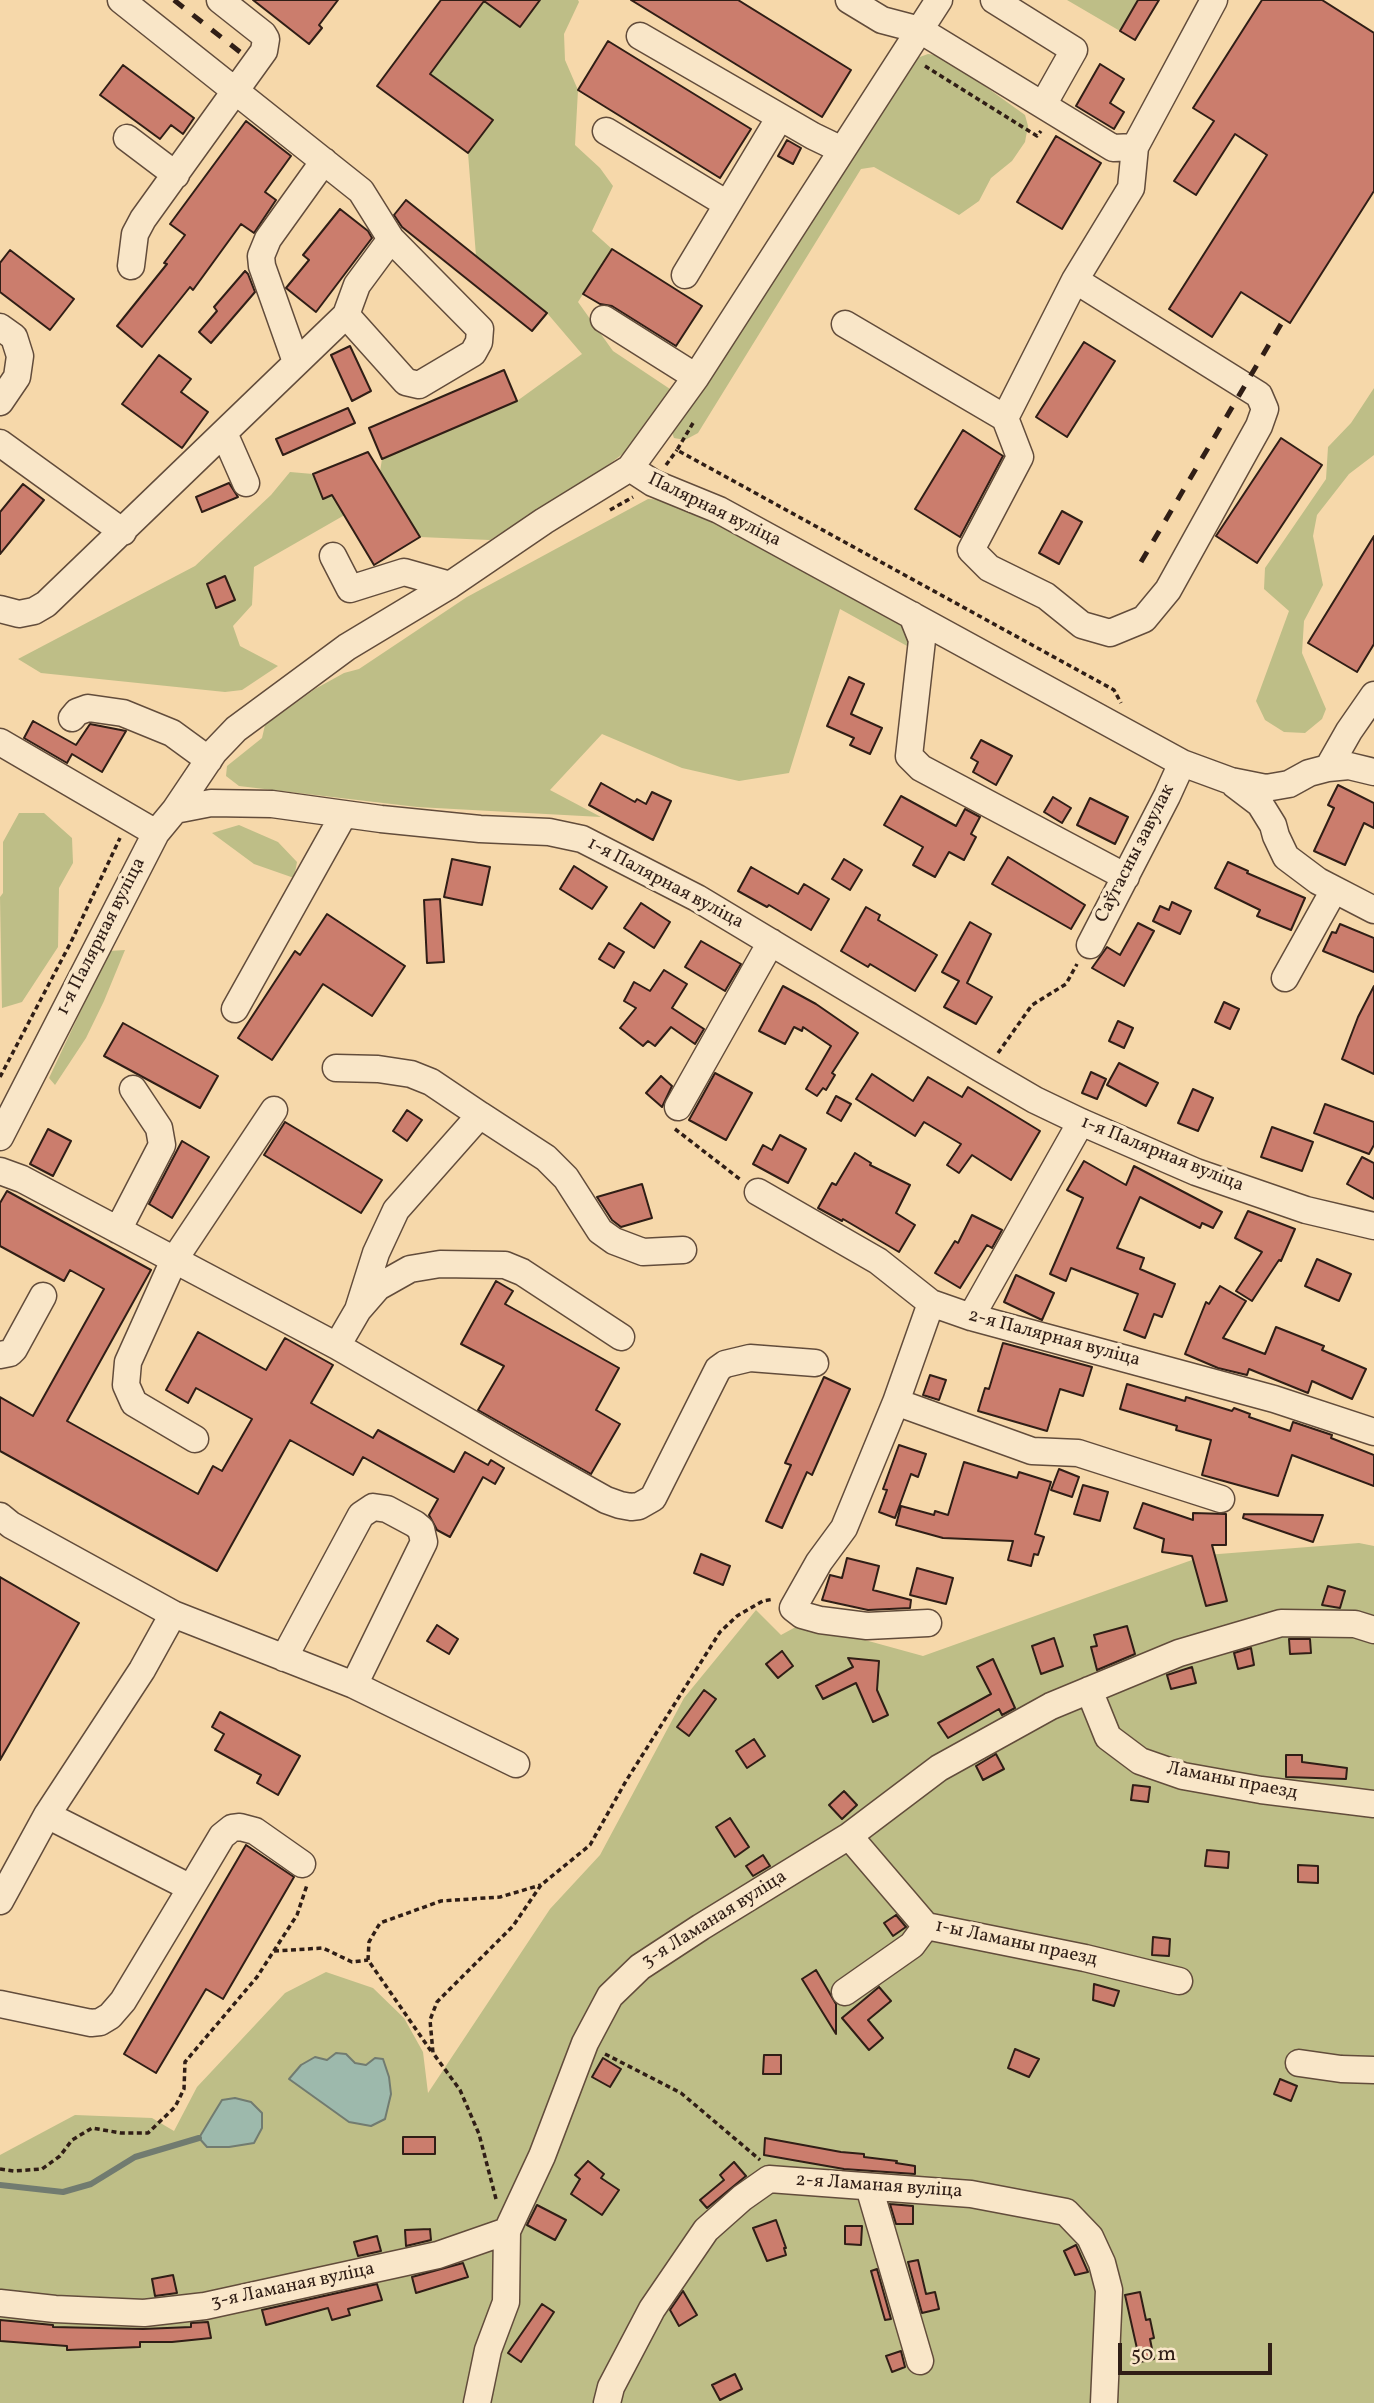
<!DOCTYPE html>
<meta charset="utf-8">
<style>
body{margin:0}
#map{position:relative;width:1374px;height:2403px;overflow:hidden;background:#f6d8aa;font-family:Vollkorn,serif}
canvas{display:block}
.scale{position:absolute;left:1118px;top:2343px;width:154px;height:32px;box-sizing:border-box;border:4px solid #301e16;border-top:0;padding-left:9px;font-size:21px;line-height:24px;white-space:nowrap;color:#301e16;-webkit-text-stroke:5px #f9e6c8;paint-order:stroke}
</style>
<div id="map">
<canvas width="1374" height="2403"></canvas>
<div class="scale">50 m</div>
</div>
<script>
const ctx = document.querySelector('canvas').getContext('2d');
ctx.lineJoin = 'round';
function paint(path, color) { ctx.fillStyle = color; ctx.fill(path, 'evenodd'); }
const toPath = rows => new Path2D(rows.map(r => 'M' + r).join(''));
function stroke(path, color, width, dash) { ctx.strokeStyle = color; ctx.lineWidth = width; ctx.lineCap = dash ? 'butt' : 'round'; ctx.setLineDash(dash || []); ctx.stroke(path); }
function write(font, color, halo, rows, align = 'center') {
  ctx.font = font + ' Vollkorn,serif'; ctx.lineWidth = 7; ctx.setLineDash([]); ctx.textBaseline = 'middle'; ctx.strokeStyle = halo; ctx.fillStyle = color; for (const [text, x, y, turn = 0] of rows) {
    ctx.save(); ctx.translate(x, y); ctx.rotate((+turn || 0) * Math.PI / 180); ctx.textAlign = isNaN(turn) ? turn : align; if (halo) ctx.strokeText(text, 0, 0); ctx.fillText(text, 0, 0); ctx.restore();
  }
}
paint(toPath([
 [540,0,578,0,579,2,564,34,565,60,578,90,575,145,600,168,613,186,592,231,612,249,578,302,613,351,676,393,624,453,596,474,490,540,420,537,390,489,254,567,252,605,233,626,240,646,278,666,242,690,225,692,41,673,18,659,195,566,271,495,290,472,313,474,323,499,379,478,382,459,517,401,582,354,547,313,476,256,468,153,493,120,430,74,484,1,520,27],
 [1067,0,1138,0,1120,31],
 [928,54,943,56,1025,115,1028,126,1025,142,1012,161,991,178,979,201,959,215,874,167,861,169,698,433,685,440,674,438,670,427,917,58],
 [1374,388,1374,455,1349,474,1317,515,1313,536,1323,585,1304,621,1302,653,1326,709,1322,719,1305,733,1284,732,1265,720,1256,701,1289,611,1264,589,1265,568,1326,479,1328,447,1351,423],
 [648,499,668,500,696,510,909,625,918,652,840,609,789,773,739,781,682,768,602,734,550,790,601,817,417,807,239,786,226,776,227,766,262,738,265,725,315,689,344,673,359,669,467,597],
 [19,813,44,813,72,838,73,863,59,888,58,947,22,1002,2,1008,0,897,3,893,3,842],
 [239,825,278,842,297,862,294,878,254,864,212,833],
 [125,950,104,1001,86,1038,55,1085,49,1078,109,951],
 [1359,1543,1374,1546,1374,2403,0,2403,0,2155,75,2115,152,2118,174,2131,197,2087,285,1993,326,1972,373,1988,404,2018,423,2052,428,2093,550,1909,600,1855,684,1698,756,1610,781,1635,803,1623,923,1656,1206,1555],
 [346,2054,355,2063,367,2065,349,2122,290,2079,315,2057,327,2060],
 [235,2098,251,2102,262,2113,254,2143,229,2147]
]), '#bebe87');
const water = toPath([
 [336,2053,346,2054,355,2063,366,2065,375,2058,383,2059,389,2077,391,2094,385,2119,371,2126,349,2122,289,2079,301,2065,315,2057,327,2060,336,2053],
 [235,2098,251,2102,262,2113,262,2128,254,2143,229,2147,207,2147,199,2138,211,2118,222,2100,235,2098]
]);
paint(water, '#9db9ac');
stroke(water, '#717b70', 2);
stroke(toPath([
 [0,2185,63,2192,91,2184,135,2157,199,2138]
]), '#717b70', 6);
const building = toPath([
 [253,0,338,0,319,25,322,28,309,44,253,0],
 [441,0,540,0,520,27,484,1,430,74,493,120,468,153,377,86,441,0],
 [631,0,738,0,851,70,822,117,631,0],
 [1138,0,1159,0,1135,40,1120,31,1138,0],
 [1262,0,1322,0,1374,33,1374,191,1290,323,1241,292,1212,337,1169,309,1267,155,1235,134,1196,195,1174,181,1214,121,1193,108,1262,0],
 [608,41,751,129,720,178,578,90,608,41],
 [1100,64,1124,79,1110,103,1124,112,1114,129,1076,106,1100,64],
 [123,65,194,118,183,134,171,125,160,139,100,95,123,65],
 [246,121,291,156,265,192,276,200,254,233,241,224,193,290,190,287,142,347,117,326,167,264,164,263,185,235,170,224,246,121],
 [1056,136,1101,163,1062,229,1017,202,1056,136],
 [787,140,801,148,793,164,778,156,787,140],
 [406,200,547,313,532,331,402,227,394,215,406,200],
 [340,209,368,231,372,238,316,312,286,288,309,260,303,255,340,209],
 [612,249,702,306,676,346,612,306,600,304,583,294,612,249],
 [10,250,74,299,50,330,0,292,0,263,10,250],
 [245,271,248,274,255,292,211,343,199,332,217,311,214,307,245,271],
 [1084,342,1115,361,1067,437,1036,417,1084,342],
 [350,346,371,391,352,401,331,355,350,346],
 [159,355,191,379,181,392,208,412,182,448,122,404,159,355],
 [504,370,517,401,382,459,369,428,504,370],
 [348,408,355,423,283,455,276,439,348,408],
 [963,430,1003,456,960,537,915,509,963,430],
 [1281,438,1322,465,1257,563,1216,536,1281,438],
 [368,452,420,537,374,565,332,495,323,499,313,474,368,452],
 [229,483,238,497,202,512,196,497,229,483],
 [23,484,44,500,0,554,0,512,23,484],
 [1062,511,1082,522,1059,564,1039,553,1062,511],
 [1374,536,1374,644,1357,672,1308,643,1374,536],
 [225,576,235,600,216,608,207,584,225,576],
 [849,677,864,684,851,714,882,728,870,754,850,745,854,738,827,726,849,677],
 [33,721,76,745,90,724,126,731,102,772,72,754,67,763,24,738,33,721],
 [981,740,1012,756,996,785,973,772,978,762,971,758,981,740],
 [601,783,635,802,637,799,646,804,652,792,671,801,653,840,589,805,601,783],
 [1338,785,1374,803,1374,828,1364,823,1345,865,1314,851,1334,808,1328,805,1338,785],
 [901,796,956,826,965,809,980,817,971,834,976,837,964,860,949,852,935,877,913,865,923,847,884,825,901,796],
 [1053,797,1071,808,1062,823,1044,812,1053,797],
 [1090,798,1128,817,1115,844,1077,825,1090,798],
 [1008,857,1085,905,1071,929,992,884,1008,857],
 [452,859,490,867,482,905,444,897,452,859],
 [844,859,862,870,850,890,832,879,844,859],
 [1228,862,1248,871,1247,873,1305,898,1291,930,1257,916,1260,910,1215,888,1228,862],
 [574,866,607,887,592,909,560,889,574,866],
 [751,867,798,894,804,884,829,899,811,930,769,905,767,907,738,891,751,867],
 [440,899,444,962,427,963,424,900,440,899],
 [1172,902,1191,911,1180,934,1153,921,1160,906,1169,910,1172,902],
 [641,903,670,922,654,948,624,928,641,903],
 [866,907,880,915,878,920,937,955,915,991,870,964,868,967,841,951,866,907],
 [327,914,405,966,372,1016,323,984,272,1060,238,1038,295,951,300,955,327,914],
 [970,922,991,934,967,983,992,997,976,1024,944,1007,959,981,942,972,970,922],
 [1138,923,1154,931,1124,986,1092,968,1107,947,1120,955,1138,923],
 [1340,924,1374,938,1374,972,1323,951,1332,932,1336,933,1340,924],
 [701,941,741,964,725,991,685,967,701,941],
 [609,943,624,952,614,968,599,959,609,943],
 [664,970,687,984,672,1008,704,1029,695,1044,671,1027,655,1046,648,1041,643,1046,620,1028,636,1008,624,1001,634,982,650,991,664,970],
 [783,986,816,1004,858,1033,832,1073,835,1075,826,1090,823,1088,817,1096,806,1089,831,1046,803,1027,802,1031,794,1027,785,1044,759,1031,783,986],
 [1374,986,1374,1074,1342,1059,1358,1017,1374,986],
 [1224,1002,1239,1009,1230,1029,1215,1022,1224,1002],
 [1118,1021,1133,1028,1124,1048,1109,1041,1118,1021],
 [123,1023,218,1076,200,1108,104,1056,123,1023],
 [1119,1063,1158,1083,1146,1106,1107,1085,1119,1063],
 [1091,1072,1106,1079,1097,1099,1082,1093,1091,1072],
 [715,1073,752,1093,726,1140,689,1120,715,1073],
 [872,1074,913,1101,928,1077,962,1097,968,1087,1040,1131,1011,1180,972,1155,959,1173,947,1165,961,1144,924,1122,915,1136,856,1099,872,1074],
 [661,1076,672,1086,662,1107,646,1093,661,1076],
 [1193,1089,1213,1098,1198,1131,1178,1123,1193,1089],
 [836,1096,851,1104,841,1121,827,1113,836,1096],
 [1325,1104,1374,1122,1374,1145,1369,1154,1314,1133,1325,1104],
 [407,1110,422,1120,407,1141,393,1131,407,1110],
 [285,1122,382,1180,361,1213,264,1155,285,1122],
 [1272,1127,1313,1142,1302,1171,1261,1157,1272,1127],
 [48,1129,71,1141,53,1176,30,1164,48,1129],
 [780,1135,806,1149,788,1183,753,1164,763,1145,772,1150,780,1135],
 [182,1141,209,1157,172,1218,149,1204,182,1141],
 [855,1153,871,1163,870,1165,910,1185,896,1213,915,1225,899,1252,843,1219,842,1221,818,1208,832,1183,836,1185,855,1153],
 [1362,1157,1374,1163,1374,1199,1347,1184,1362,1157],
 [1084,1161,1126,1185,1134,1166,1222,1212,1213,1228,1202,1223,1200,1228,1140,1197,1117,1248,1144,1258,1140,1269,1175,1284,1162,1317,1154,1314,1145,1338,1124,1330,1138,1294,1071,1268,1066,1281,1050,1274,1083,1198,1067,1190,1084,1161],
 [642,1184,652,1218,621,1227,612,1220,597,1197,642,1184],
 [7,1191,151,1270,67,1421,198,1494,213,1466,222,1471,252,1419,196,1388,188,1403,166,1390,198,1332,266,1370,285,1338,333,1365,311,1403,373,1438,378,1430,454,1472,465,1452,488,1465,491,1460,504,1468,495,1484,483,1477,450,1537,437,1530,429,1515,438,1499,363,1457,353,1475,290,1440,217,1571,0,1451,0,1397,33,1416,104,1289,70,1270,64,1281,0,1246,0,1203,7,1191],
 [1248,1211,1295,1229,1281,1261,1279,1260,1252,1301,1236,1291,1262,1252,1235,1238,1248,1211],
 [972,1215,1002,1230,992,1248,987,1245,960,1288,935,1273,955,1241,958,1243,972,1215],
 [1317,1259,1351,1274,1339,1301,1305,1286,1317,1259],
 [1016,1275,1054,1293,1042,1320,1004,1302,1016,1275],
 [496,1281,513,1291,505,1304,619,1368,596,1410,620,1424,591,1474,478,1410,504,1366,461,1344,496,1281],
 [1220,1286,1246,1301,1223,1338,1265,1354,1276,1327,1324,1346,1322,1350,1366,1369,1352,1399,1312,1381,1308,1393,1249,1369,1247,1375,1218,1368,1185,1354,1206,1302,1209,1304,1220,1286],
 [1003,1343,1092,1367,1083,1396,1060,1389,1047,1431,978,1411,985,1388,989,1389,1003,1343],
 [930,1375,946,1380,939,1400,923,1395,930,1375],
 [824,1377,850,1389,812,1475,807,1472,782,1528,766,1521,791,1465,785,1463,824,1377],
 [1127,1384,1185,1401,1186,1397,1232,1411,1234,1408,1250,1414,1249,1417,1290,1431,1293,1422,1332,1435,1331,1438,1374,1455,1374,1486,1292,1455,1278,1496,1202,1475,1211,1440,1176,1430,1177,1426,1120,1409,1127,1384],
 [899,1445,926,1454,918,1477,911,1474,895,1518,879,1512,887,1490,883,1489,899,1445],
 [964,1462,1017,1478,1019,1472,1051,1482,1035,1534,1044,1537,1038,1555,1034,1554,1031,1566,1008,1560,1013,1541,943,1538,896,1525,901,1506,934,1515,935,1511,948,1515,964,1462],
 [1059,1469,1079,1477,1072,1497,1051,1490,1059,1469],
 [1083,1485,1108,1492,1100,1521,1074,1514,1083,1485],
 [1143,1503,1193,1520,1193,1513,1226,1514,1226,1545,1212,1545,1227,1601,1206,1606,1192,1556,1162,1552,1164,1539,1134,1528,1143,1503],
 [1244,1514,1323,1515,1313,1542,1243,1518,1244,1514],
 [701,1554,730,1566,723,1585,694,1573,701,1554],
 [847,1558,879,1566,873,1590,911,1600,910,1608,868,1610,822,1600,830,1575,842,1578,847,1558],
 [917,1568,953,1578,946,1604,910,1595,917,1568],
 [0,1577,79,1623,0,1760,0,1577],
 [1328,1586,1345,1591,1340,1608,1322,1605,1328,1586],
 [437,1625,458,1639,449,1654,427,1641,437,1625],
 [1127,1626,1135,1654,1097,1670,1091,1647,1097,1646,1094,1635,1127,1626],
 [1054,1638,1063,1666,1041,1674,1032,1646,1054,1638],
 [1289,1639,1310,1639,1311,1653,1290,1654,1289,1639],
 [1251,1648,1254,1665,1238,1669,1234,1653,1251,1648],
 [782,1651,793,1666,778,1678,766,1664,782,1651],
 [848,1658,879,1661,877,1690,888,1715,873,1722,856,1683,823,1699,816,1686,853,1667,848,1658],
 [993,1659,1015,1708,1002,1715,999,1709,948,1738,938,1723,991,1694,977,1667,993,1659],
 [1192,1667,1196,1683,1171,1689,1167,1675,1192,1667],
 [704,1690,716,1699,689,1736,677,1727,704,1690],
 [220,1712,300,1756,278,1795,257,1783,261,1775,215,1750,224,1734,212,1727,220,1712],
 [754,1739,765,1756,747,1768,736,1751,754,1739],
 [996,1754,1004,1769,983,1780,976,1766,996,1754],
 [1286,1755,1302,1755,1302,1762,1347,1768,1346,1779,1286,1777,1286,1755],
 [1133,1785,1150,1787,1148,1802,1131,1800,1133,1785],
 [844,1791,857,1805,842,1819,829,1805,844,1791],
 [730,1818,749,1847,735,1857,716,1827,730,1818],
 [246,1845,294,1877,223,1999,206,1989,156,2073,124,2054,246,1845],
 [1207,1850,1229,1852,1228,1868,1205,1866,1207,1850],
 [763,1855,770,1866,753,1876,746,1866,763,1855],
 [1298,1865,1318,1866,1318,1883,1298,1882,1298,1865],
 [896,1915,906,1927,893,1936,884,1923,896,1915],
 [1153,1937,1170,1939,1169,1956,1152,1955,1153,1937],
 [816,1970,836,2004,836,2034,802,1979,816,1970],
 [1094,1984,1119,1991,1114,2006,1093,2000,1094,1984],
 [879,1987,891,2001,868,2020,883,2038,869,2050,842,2018,879,1987],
 [1015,2049,1039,2059,1029,2077,1008,2068,1015,2049],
 [764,2055,781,2055,781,2074,763,2074,764,2055],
 [603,2058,621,2069,610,2087,592,2077,603,2058],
 [1280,2079,1297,2086,1291,2101,1274,2094,1280,2079],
 [403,2137,435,2137,435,2154,403,2154,403,2137],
 [765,2138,841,2152,864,2154,864,2157,897,2161,896,2163,915,2166,915,2174,844,2169,764,2155,765,2138],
 [588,2161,604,2174,601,2178,619,2190,602,2215,571,2194,580,2179,575,2175,588,2161],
 [734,2162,746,2176,707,2208,700,2200,724,2180,720,2175,734,2162],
 [890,2204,913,2206,913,2224,896,2224,890,2204],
 [537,2205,566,2220,555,2240,527,2225,537,2205],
 [776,2220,786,2248,784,2248,786,2255,767,2261,753,2228,776,2220],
 [845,2226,862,2226,861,2245,845,2244,845,2226],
 [430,2229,431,2240,406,2246,405,2230,430,2229],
 [377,2236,381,2251,358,2256,354,2242,377,2236],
 [1076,2245,1088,2272,1075,2275,1064,2251,1076,2245],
 [918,2260,926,2294,935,2292,939,2309,922,2313,908,2262,918,2260],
 [463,2263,468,2277,416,2293,412,2277,463,2263],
 [877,2269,891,2319,885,2320,871,2271,877,2269],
 [173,2275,177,2293,155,2296,152,2279,173,2275],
 [377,2284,382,2300,348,2309,350,2315,332,2320,328,2308,266,2325,262,2310,377,2284],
 [683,2291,697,2315,679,2326,670,2310,683,2291],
 [1140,2292,1146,2320,1150,2319,1154,2338,1150,2339,1154,2359,1140,2362,1125,2295,1140,2292],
 [542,2304,554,2312,521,2362,508,2353,542,2304],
 [0,2320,53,2325,53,2327,143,2329,191,2327,191,2323,208,2322,211,2338,172,2342,140,2342,140,2347,67,2350,67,2346,0,2341,0,2320],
 [901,2351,905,2367,892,2372,886,2356,901,2351],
 [735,2374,742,2389,720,2400,712,2385,735,2374]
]);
paint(building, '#cb7d6d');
stroke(building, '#301e16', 2);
const minor = toPath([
 [121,0,361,191,391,239,480,329,479,342,473,353,419,385,406,382,346,315,357,285,391,239],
 [849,0,882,20,920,30,1113,148,1135,147,1214,0],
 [994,0,1074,50,1043,105],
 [640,36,813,136,842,150],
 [606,131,727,204],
 [127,138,176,175],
 [131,266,135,234,143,219,264,51,266,39,263,34,220,0],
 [685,275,780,117],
 [604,319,696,377],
 [845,324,1005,418,1075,280,1131,188,1135,147],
 [0,327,14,337,20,356,17,377,0,402],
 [296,362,262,266,261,256,268,239,324,161],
 [1005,418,1020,457,971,550,989,568,1046,596,1082,625,1110,633,1144,619,1168,590,1259,426,1265,409,1259,395,1075,280],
 [224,433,246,483],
 [0,443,123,532],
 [630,468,653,483,719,510,1182,763,1231,781,1266,788,1289,784,1309,773,1328,768,1349,766,1374,772],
 [333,556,350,589,404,572,450,585],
 [0,609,19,614,34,611,46,604,346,315],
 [912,615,922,640,909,756,921,768,1126,877],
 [72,718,77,712,88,708,123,713,172,733,209,760],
 [0,742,156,833],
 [1328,768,1349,731,1374,695],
 [1235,785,1260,804,1273,825,1276,836,1286,857,1318,881,1374,910],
 [175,810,214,752,236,729,347,647,450,585,544,521,630,468,696,377,939,0],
 [1090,945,1167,796,1182,763],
 [1285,978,1334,890],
 [235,1009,344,814],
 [336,1068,378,1069,411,1074,431,1082,480,1115],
 [678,1107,771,942],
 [0,1137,156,833,175,810,211,803,272,804,381,819,480,829,549,832,582,839,697,898,980,1068,1035,1100,1081,1122,1196,1172,1306,1210,1374,1226],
 [0,1171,22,1179,337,1346,515,1449,606,1500,620,1505,631,1507,639,1506,653,1498,718,1369,725,1364,750,1358,815,1363],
 [758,1192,878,1261,931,1303,971,1317,1274,1399,1374,1432],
 [118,1230,162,1145,159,1128,133,1089],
 [358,1310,376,1253,396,1210,480,1115,546,1158,566,1178,600,1231,614,1241,643,1252,683,1250],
 [971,1317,1081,1122],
 [337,1346,358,1310,378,1287,410,1269,440,1264,505,1265,522,1272,621,1337],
 [0,1355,10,1353,14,1349,43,1296],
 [896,1402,1032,1451,1078,1453,1221,1499],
 [195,1439,134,1403,126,1385,128,1362,174,1260,274,1110],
 [0,1516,11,1525,173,1614,354,1685,516,1764],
 [928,1623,867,1626,820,1620,802,1615,793,1608,819,1562,844,1528,896,1402,931,1303],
 [284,1658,361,1515,373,1507,387,1509,415,1524,421,1529,424,1542,354,1685],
 [1089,1690,1108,1737,1140,1761,1183,1776,1261,1790,1374,1804],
 [47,1815,142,1670,173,1614],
 [849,1836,926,1926,1085,1958,1179,1981],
 [191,1888,222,1836,232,1828,240,1827,255,1831,302,1864],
 [0,1901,47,1815,191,1888,123,2001,110,2016,100,2022,91,2023,0,2004],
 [845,1992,912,1945,926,1926],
 [1299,2063,1341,2069,1374,2070],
 [869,2187,920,2361],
 [0,2303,55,2309,144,2313,205,2306,438,2255,507,2231,542,2156,585,2043,610,1996,640,1967,701,1927,849,1836,939,1768,1051,1706,1179,1653,1281,1623,1355,1624,1374,1630],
 [477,2403,488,2350,506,2302,507,2231],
 [607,2403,611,2387,652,2309,706,2230,742,2198,769,2179,971,2194,1066,2212,1090,2237,1102,2263,1109,2290,1104,2403]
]);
stroke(minor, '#624c3b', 29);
stroke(toPath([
 [925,66,1037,136,1041,131],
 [693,423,677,450,1114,690,1121,703],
 [666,465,677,450],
 [610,510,633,497],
 [998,1053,1032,1005,1066,984,1077,964],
 [0,1077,71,942,120,838],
 [675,1129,741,1180],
 [274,1951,323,1948,352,1962,368,1960],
 [431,2051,368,1960,369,1942,380,1923,441,1901,500,1897,541,1885],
 [605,2054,681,2093,760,2160],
 [0,2169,14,2171,42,2169,60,2156,72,2140,92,2128,121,2133,148,2133,175,2107,184,2089,185,2062,257,1977,297,1915,307,1885],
 [496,2199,479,2134,460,2090,433,2053,430,2020,437,2002,513,1926,541,1885,590,1845,626,1781,720,1632,737,1616,763,1601,774,1599]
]), '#301e16', 3.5, [5, 3.5]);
stroke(minor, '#f9e6c8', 26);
stroke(toPath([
 [174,0,240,52],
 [1141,562,1284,319]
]), '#301e16', 5, [12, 12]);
write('19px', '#301e16', '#f9e6c8', [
 ["Палярная вуліца",714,511,26],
 ["Саўгасны завулак",1136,854,-63],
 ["1-я Палярная вуліца",665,884,28],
 ["1-я Палярная вуліца",102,937,-63],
 ["1-я Палярная вуліца",1162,1155,22],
 ["2-я Палярная вуліца",1054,1339,15],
 ["Ламаны праезд",1232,1782,11],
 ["3-я Ламаная вуліца",715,1920,-32],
 ["1-ы Ламаны праезд",1016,1944,12],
 ["2-я Ламаная вуліца",879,2187,4],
 ["3-я Ламаная вуліца",293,2287,-12]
]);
</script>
